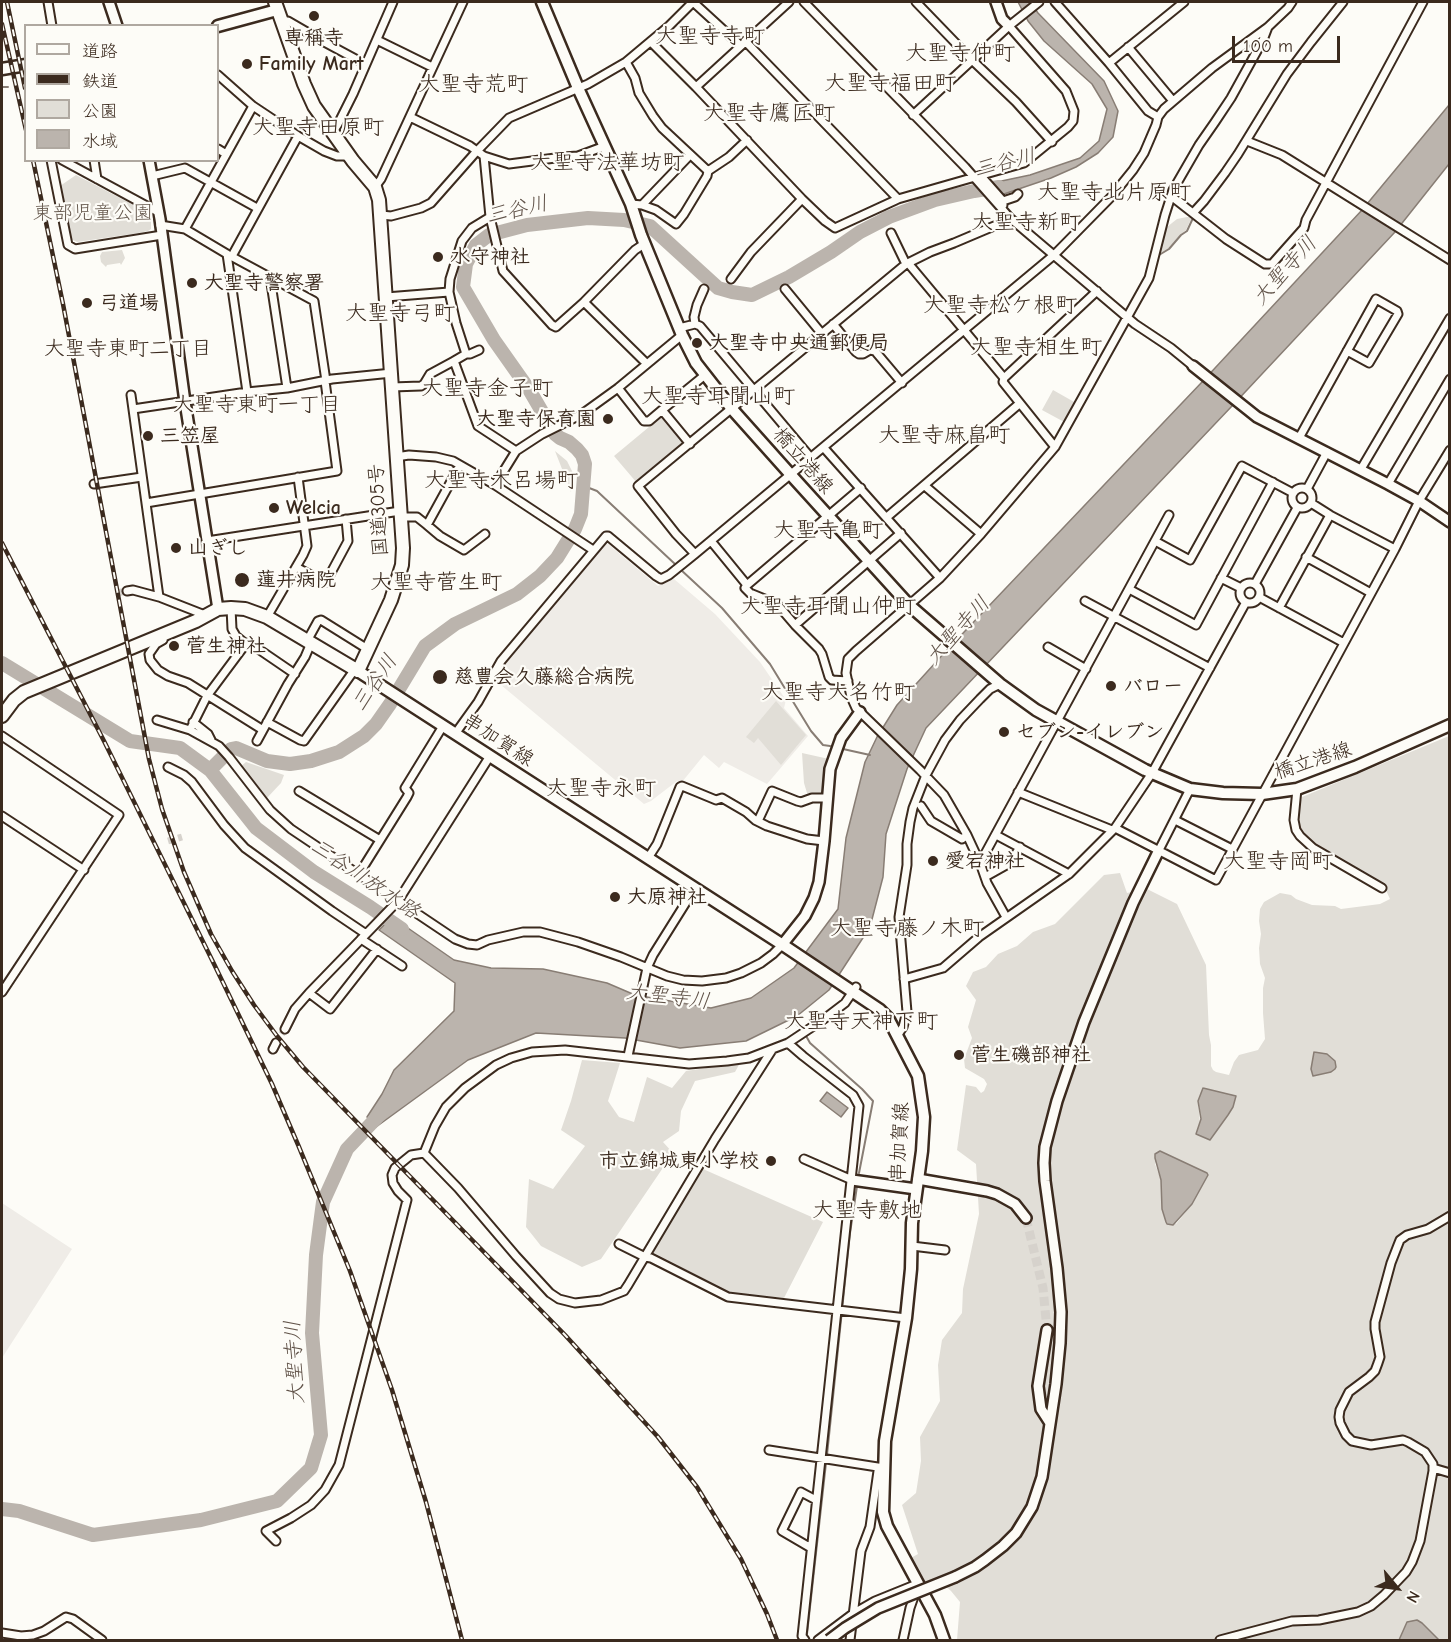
<!DOCTYPE html>
<meta charset="utf-8">
<style>
body{margin:0}
#map{position:relative;width:1451px;height:1642px;overflow:hidden;background:#fdfcf7;font-family:"Comic Neue","Klee One",sans-serif}
canvas{display:block}
.frame{position:absolute;inset:0;border:3px solid #3b2a1e;pointer-events:none}
.legend{position:absolute;left:24px;top:24px;width:195px;height:138px;box-sizing:border-box;background:#fdfcf7;border:2px solid #afa8a0;margin:0;padding:8px 10px;list-style:none;font-size:18px;color:#3b2a1e}
.legend li{display:flex;align-items:center;gap:12px;height:30px}
.legend b{width:30px;border:2px solid #afa8a0}
.north{position:absolute;left:1367px;top:1558px;width:60px;height:60px;-webkit-text-stroke:4px #fdfcf7;paint-order:stroke;rotate:119deg;font-size:16px;font-weight:700;line-height:24px;text-align:center;color:#3b2a1e}
.north::after{content:'';display:block;margin:auto;width:21px;height:27px;background:#3b2a1e;clip-path:polygon(50% 0,100% 100%,50% 72%,0 100%)}
.scale{position:absolute;left:1232px;top:36px;width:108px;height:27px;box-sizing:border-box;border:3px solid #3b2a1e;border-top:0;padding-left:8px;font-size:18px;line-height:21px;white-space:nowrap;color:#3b2a1e;-webkit-text-stroke:4px #fdfcf7;paint-order:stroke}
</style>
<div id="map">
<canvas width="1451" height="1642"></canvas>
<div class="frame"></div>
<ul class="legend">
<li><b style="height:8px;background:#fdfcf7"></b>道路</li>
<li><b style="height:8px;background:#3b2a1e"></b>鉄道</li>
<li><b style="height:16px;background:#e1ded7"></b>公園</li>
<li><b style="height:16px;background:#bbb4ad"></b>水域</li>
</ul>
<div class="north">N</div>
<div class="scale">100 m</div>
</div>
<script>
const ctx = document.querySelector('canvas').getContext('2d');
ctx.lineJoin = 'round';
function paint(path, color) { ctx.fillStyle = color; ctx.fill(path, 'evenodd'); }
const toPath = rows => new Path2D(rows.map(r => 'M' + r).join(''));
function stroke(path, color, width, dash) { ctx.strokeStyle = color; ctx.lineWidth = width; ctx.lineCap = dash ? 'butt' : 'round'; ctx.setLineDash(dash || []); ctx.stroke(path); }
function write(font, color, halo, rows, align = 'center') {
  ctx.font = font + ' "Comic Neue","Klee One",sans-serif'; ctx.lineWidth = 4.5; ctx.setLineDash([]); ctx.textBaseline = 'middle'; ctx.strokeStyle = halo; ctx.fillStyle = color; for (const [text, x, y, turn = 0] of rows) {
    ctx.save(); ctx.translate(x, y); ctx.rotate((+turn || 0) * Math.PI / 180); ctx.textAlign = isNaN(turn) ? turn : align; if (halo) ctx.strokeText(text, 0, 0); ctx.fillText(text, 0, 0); ctx.restore();
  }
}
paint(toPath([
 [607,543,658,586,674,579,715,614,760,662,786,700,784,708,808,736,767,784,724,762,719,768,704,755,682,782,677,781,651,801,644,804,495,680,506,662,597,552],
 [2,1203,72,1249,2,1358]
]), '#efece7');
paint(toPath([
 [76,175,147,212,151,217,151,229,148,231,139,233,77,242,71,239,60,186],
 [1187,217,1192,217,1186,230,1180,235,1168,249,1158,254,1162,236,1167,227,1177,219],
 [122,250,125,258,121,265,120,263,107,265,106,267,101,262,100,256,102,252],
 [1053,390,1076,403,1066,423,1042,410],
 [661,417,665,419,683,440,684,446,637,483,614,456],
 [555,451,567,461,573,473,571,492],
 [776,701,806,735,781,765,758,738,754,743,746,737],
 [1449,736,1449,1640,1439,1640,1422,1623,1406,1624,1399,1640,957,1640,960,1602,951,1591,938,1579,924,1584,909,1559,918,1554,902,1505,916,1493,921,1461,920,1437,940,1401,938,1365,942,1340,962,1313,963,1289,979,1214,976,1164,957,1150,966,1085,976,1087,981,1093,984,1091,987,1084,984,1079,965,1068,964,1059,972,1038,968,1027,976,1000,966,986,973,972,986,967,998,954,1017,946,1033,932,1055,924,1104,875,1120,873,1127,893,1147,889,1177,904,1206,965,1209,1035,1211,1045,1211,1066,1213,1070,1216,1072,1229,1075,1234,1062,1239,1055,1258,1050,1265,1039,1263,1013,1263,988,1265,978,1260,964,1259,948,1261,934,1259,921,1260,909,1264,902,1280,893,1291,895,1296,899,1312,905,1335,906,1341,909,1380,904,1390,899,1384,886,1319,849,1308,841,1297,827,1297,814,1302,797],
 [1314,1053,1331,1057,1336,1063,1333,1071,1314,1076,1311,1069],
 [1203,1089,1236,1096,1228,1115,1210,1140,1196,1134,1200,1123,1198,1101],
 [1160,1151,1207,1173,1208,1175,1192,1204,1176,1224,1162,1209,1161,1180,1155,1164],
 [802,753,829,759,822,795,810,796,807,793,804,783],
 [246,762,284,775,281,783,266,799,240,767],
 [582,1060,620,1063,608,1101,619,1117,634,1122,647,1077,672,1088,686,1071,740,1063,735,1072,695,1081,681,1111,679,1131,663,1142,673,1153,601,1259,582,1267,541,1246,526,1227,529,1179,553,1189,585,1146,561,1130,571,1101],
 [703,1169,823,1222,784,1298,731,1293,652,1252]
]), '#e1ded7');
const water = toPath([
 [1018,2,1030,2,1038,13,1104,81,1118,111,1113,137,1098,153,1076,167,1051,178,1001,195,992,183,1030,175,1080,158,1099,141,1107,109,1092,84,1044,41,1028,21,1018,2],
 [1449,105,1449,164,1395,232,1232,406,926,728,907,769,886,834,883,877,870,927,829,990,797,1016,746,1041,680,1048,625,1038,536,1033,468,1060,376,1127,367,1117,382,1094,394,1070,454,1011,455,983,379,930,392,917,454,960,491,968,543,969,607,983,635,995,711,1008,751,998,794,968,838,909,846,838,865,762,877,737,897,705,946,651,1202,382,1362,210,1449,105],
 [1314,1052,1327,1054,1335,1061,1336,1067,1335,1069,1331,1072,1313,1076,1311,1069,1314,1052],
 [1203,1088,1236,1096,1233,1107,1228,1115,1210,1140,1196,1134,1201,1119,1198,1101,1203,1088],
 [827,1092,848,1108,841,1117,820,1101,827,1092],
 [1160,1151,1207,1173,1208,1175,1192,1204,1173,1225,1167,1224,1166,1222,1162,1209,1161,1180,1155,1158,1155,1154,1160,1151],
 [1417,1620,1422,1623,1439,1640,1399,1640,1407,1622,1417,1620]
]);
paint(water, '#bbb4ad');
stroke(water, '#887d74', 1.5);
stroke(toPath([
 [2,87,8,87],
 [1159,255,1169,249,1181,235,1187,231,1193,218],
 [584,486,597,491,676,565],
 [680,569,722,608,770,664,811,731,823,745,830,746],
 [843,749,870,755],
 [792,1017,798,1026],
 [805,1034,810,1043,862,1089,873,1101,859,1173],
 [827,1455,850,1233,857,1186],
 [807,1634,826,1463]
]), '#887d74', 2);
stroke(toPath([
 [2,663,130,741,180,748,210,770,256,828,314,872,370,907,402,929],
 [231,749,236,748,267,761,290,764,311,761,339,752,364,736,376,724,390,704,425,646,455,624,517,594,540,576,557,558,575,529,581,514,585,464,582,455,577,449,569,442,560,438,555,434,530,391,494,340,463,287,466,264,476,245,489,235,527,225,588,218,624,220,650,226,718,288,732,292,752,295,789,277,831,252,860,232,889,217,935,200,974,191,999,187],
 [210,770,225,755],
 [2,1509,19,1511,93,1535,201,1520,277,1501,311,1468,321,1435,312,1333,316,1255,323,1202,347,1149,385,1109]
]), '#bbb4ad', 14);
stroke(toPath([
 [116,593,127,591],
 [168,841,182,837],
 [276,1043,285,1029]
]), '#d6d2cc', 7, [7, 3.5]);
stroke(toPath([
 [1026,1218,1043,1288,1047,1330]
]), '#d6d2cc', 9, [9, 4.5]);
const minor = toPath([
 [48,2,52,26],
 [693,2,740,45],
 [804,2,965,167,1010,218,1135,324,1171,348,1193,366],
 [916,2,972,60,1016,102,1052,142],
 [1055,2,1109,63,1148,111,1158,117],
 [282,21,288,21,326,43,365,64],
 [377,40,432,67],
 [745,41,898,199],
 [651,42,696,87,802,199,825,221,835,228,898,199,1024,163,1068,127,1073,121,1074,111,1066,91,1009,26],
 [1128,47,1173,101],
 [626,62,635,78,639,93,653,116,662,128,708,171,729,157,747,140],
 [1109,63,1184,2],
 [218,75,253,106,298,136,324,151,337,156,350,156],
 [696,87,789,2],
 [913,115,1009,26,1039,2],
 [410,117,470,146,484,156,509,164,563,157,578,156,605,146],
 [332,133,338,124,353,94,393,2],
 [1247,141,1282,155,1450,260],
 [218,149,226,154],
 [484,156,490,217,503,271,552,325,556,327,584,302,635,250,644,244],
 [51,160,68,245,75,249,162,235],
 [62,160,158,212],
 [94,160,97,179],
 [152,176,185,168,257,208],
 [981,176,1003,201],
 [375,187,381,179,463,2],
 [1171,196,1226,239,1265,264,1272,264,1304,228,1306,220,1423,2],
 [631,204,642,205,690,155],
 [642,205,656,210,676,224,684,214,707,176,708,171],
 [1003,205,1003,201,1015,197,1018,194],
 [1193,213,1204,201,1225,173,1238,154,1287,74,1311,42,1343,2],
 [381,215,391,216,421,208,431,203,476,152,509,118,588,84,626,62,669,26,693,2],
 [490,217,472,228,462,241,450,279,449,292,456,323,466,354,454,361,478,426,516,451],
 [160,225,185,229,227,254,314,301,326,381],
 [185,229,253,106],
 [891,233,906,264],
 [227,254,247,392],
 [232,256,298,136],
 [908,263,1004,378,1003,382,1055,447],
 [270,277,287,388],
 [731,279,751,252,802,199],
 [785,289,822,334],
 [386,297,449,292],
 [584,302,646,363],
 [695,324,694,317,697,305,704,289],
 [833,324,856,352,859,354,863,354,870,350,875,351,902,383],
 [679,328,695,324,700,326,811,458],
 [466,354,470,354,479,350],
 [1004,378,1097,291],
 [392,387,421,386,424,384,430,374,454,361],
 [618,388,644,421,649,421,662,410,690,444],
 [131,395,159,597],
 [133,409,247,392,287,388,332,379,392,373],
 [662,410,705,375],
 [1299,438,1376,299,1397,311,1398,314,1369,363,1347,351],
 [824,448,940,578],
 [396,457,409,455,436,457,453,461,495,485,593,550],
 [1361,469,1450,318],
 [94,484,142,477],
 [1388,484,1450,379],
 [495,485,516,451,542,434,582,414,618,388,682,335],
 [925,486,981,534],
 '1292 498a10 10 0 1 1 20 0a10 10 0 1 1-20 0Z',
 [1307,489,1327,452],
 [146,503,337,471,325,381],
 [1311,503,1330,515,1395,549],
 [401,517,417,517,427,525,460,465],
 [887,517,1019,404],
 [427,525,440,536,464,550,485,534],
 [207,541,400,511],
 [711,541,747,585,745,588,750,593,777,604,795,625,819,649,822,654,829,677,832,680,848,681],
 [1155,541,1190,560,1242,466,1293,493],
 [695,554,676,534,638,486,906,264,930,252,954,243,1006,221,1010,218],
 [1306,557,1371,593],
 [296,567,324,582,326,582,348,541,346,519],
 [1221,578,1241,588],
 '1240 593a10 10 0 1 1 20 0a10 10 0 1 1-20 0Z',
 [1255,584,1297,508],
 [747,585,861,488],
 [1129,589,1196,625,1273,482],
 [127,591,133,590,159,597,205,615],
 [1259,597,1344,643],
 [1085,601,1210,668],
 [231,608,232,629,236,636,242,641,243,644,247,643,254,646,295,674],
 [1279,608,1330,515],
 [267,617,303,555,307,546,298,477],
 [795,625,901,533],
 [163,640,156,644,149,654,150,660,158,670,168,676,188,683,263,730],
 [307,641,318,621,321,620,369,650],
 [1048,647,1086,669],
 [157,720,190,730,207,696,242,649,243,644],
 [193,722,208,734,211,740],
 [267,722,300,740,304,741,355,669],
 [190,730,219,746,229,757,270,810,291,829,455,939,468,944,477,945,488,940,523,932,540,932,578,942,621,957,667,976,683,980,702,981,726,978,741,973,761,963,773,954,782,945],
 [455,734,478,702,501,661,606,536,608,536,656,576,661,579,669,575,695,554,1054,255,1112,196,1133,170,1144,153,1156,125,1158,117,1164,109,1212,68,1268,27,1288,8,1292,2],
 [2,736,119,815,2,992],
 [257,741,288,684,305,657,311,643],
 [168,767,184,775,192,782,224,825,245,848,332,911,366,934],
 [1297,789,1294,820,1296,830,1300,836,1313,848,1382,888],
 [299,791,380,840],
 [1018,792,1112,830],
 [921,806,931,821,962,839,967,835],
 [2,816,84,870],
 [1175,820,1232,849],
 [758,821,772,791,797,801,801,802,812,798,826,798],
 [1115,828,1216,880,1395,549,1419,501,1450,450],
 [996,835,1069,874],
 [1158,852,1190,789],
 [648,858,657,844,680,787,682,786,716,800,722,798,746,812,755,820,767,826,807,839,824,841],
 [980,863,1169,515],
 [359,874,407,797,409,793,405,788,443,726],
 [985,877,1010,863,1020,847],
 [1006,917,987,883,980,863,967,835,944,795,920,770,856,708,851,697,846,673,848,659,856,651,940,578,981,534,1055,447,1149,278,1165,215,1173,190,1199,145,1215,122,1231,98,1263,40,1268,27],
 [361,939,402,966],
 [904,979,943,968,979,937,1069,874,1115,828,1152,773,1246,602],
 [309,993,330,1009,377,949],
 [285,1029,295,1009,309,993,398,901,490,756],
 [897,1036,903,1027,907,1012,899,917,907,865,907,844,910,822,913,808,926,775,945,740,960,720,980,699,990,689,1000,684],
 [788,1043,803,1056,853,1095,859,1106,802,1636,805,1640],
 [273,1049,276,1043],
 [628,1056,647,968,653,955,695,888],
 [424,1153,435,1126,446,1107,465,1088,496,1065,511,1058,532,1052,565,1050,689,1064,727,1061,749,1058,788,1043,824,1019,845,1003,856,987],
 [804,1159,852,1180],
 [619,1244,645,1257,651,1258,728,1297,906,1318],
 [912,1246,945,1250],
 [769,1450,884,1468],
 [1433,1468,1450,1473],
 [276,1541,266,1531,291,1518,311,1505,325,1490,339,1465,407,1200,398,1191,393,1183,392,1175,395,1168,411,1155,424,1153,458,1188,516,1256,550,1293,559,1299,575,1303,601,1300,624,1291,628,1285,715,1139,772,1050],
 [811,1548,782,1531,801,1492,816,1500],
 [2,1633,21,1636,33,1635,44,1631,66,1617,73,1619,102,1640],
 [818,1640,854,1613,875,1601,917,1584],
 [850,1640,861,1551,870,1527,878,1471,881,1467],
 [903,1640,910,1608,916,1591],
 [1220,1640,1292,1621,1319,1620,1358,1612,1371,1606,1384,1595,1406,1572,1412,1562,1420,1541,1433,1471,1433,1464,1425,1452,1408,1442,1403,1440,1371,1445,1352,1441,1346,1435,1340,1423,1339,1417,1340,1410,1349,1392,1369,1377,1375,1371,1378,1363,1380,1357,1375,1329,1375,1322,1391,1263,1398,1245,1400,1240,1407,1235,1428,1229,1450,1216]
]);
const tertiary = toPath([
 [109,2,117,26],
 [996,2,1002,19,1009,26],
 [149,160,160,219,185,402,218,609],
 [1193,366,1257,417,1388,484,1419,501,1450,522],
 [782,945,805,916,814,898,819,882,824,841,830,769,841,738,860,712],
 [918,1179,987,1191,997,1194,1015,1204,1026,1218],
 [852,1180,916,1189],
 [1047,1330,1038,1386,1041,1409,1050,1423],
 [955,1577,975,1567,985,1560,1003,1546,1016,1533,1032,1507,1042,1477,1056,1384,1060,1343,1061,1312,1057,1268,1045,1181,1044,1163,1045,1147,1057,1101,1084,1022,1133,903,1158,852]
]);
const secondary = toPath([
 [218,26,277,10],
 [2,69,26,65],
 [358,671,786,947,880,1010,888,1018,918,1076,924,1117,922,1151,912,1223,911,1269,906,1318,885,1441,883,1512,887,1526,935,1615,944,1640]
]);
const primary = toPath([
 [542,2,578,88,631,204,641,235,666,296,682,335,696,363,732,409,791,475,909,605,1000,684,1036,710,1145,770,1190,789,1223,793,1262,794,1297,789,1355,767,1450,725]
]);
const trunk = toPath([
 [2,716,14,700,24,692,196,621,218,609,231,608,245,609,267,617,358,671,391,600,402,565,403,548,379,200,375,187,353,161,314,106,304,84,275,2]
]);
stroke(minor, '#3b2a1e', 11);
stroke(tertiary, '#3b2a1e', 14);
stroke(secondary, '#3b2a1e', 15);
stroke(primary, '#3b2a1e', 15);
stroke(trunk, '#3b2a1e', 16);
stroke(minor, '#fdfcf7', 7);
stroke(tertiary, '#fdfcf7', 9);
stroke(secondary, '#fdfcf7', 10);
stroke(primary, '#fdfcf7', 10);
stroke(trunk, '#fdfcf7', 12);
const rail = toPath([
 [7,2,25,88],
 [2,24,26,130],
 [33,160,63,304,149,759,162,809,184,872,211,934,232,971,254,1005,277,1036,303,1067,565,1335,658,1437,697,1487,741,1559,767,1614,777,1640],
 [2,543,104,741,215,966,272,1084,299,1147,350,1271,392,1390,426,1502,462,1640]
]);
stroke(rail, '#3b2a1e', 4.5);
stroke(rail, '#fdfcf7', 2, [7]);
const tertiaryBridge = toPath([
 [829,1640,845,1628,878,1608,955,1577]
]);
stroke(tertiaryBridge, '#3b2a1e', 14, []);
stroke(tertiaryBridge, '#fdfcf7', 9);
for (const [x, y, r, color] of [
 [314,16,6,"#3b2a1e"],
 [247,64,6,"#3b2a1e"],
 [438,257,6,"#3b2a1e"],
 [192,283,6,"#3b2a1e"],
 [87,303,6,"#3b2a1e"],
 [697,343,6,"#3b2a1e"],
 [608,419,6,"#3b2a1e"],
 [148,436,6,"#3b2a1e"],
 [274,508,6,"#3b2a1e"],
 [176,548,6,"#3b2a1e"],
 [242,580,8,"#3b2a1e"],
 [174,646,6,"#3b2a1e"],
 [440,677,8,"#3b2a1e"],
 [1111,686,6,"#3b2a1e"],
 [1004,732,6,"#3b2a1e"],
 [933,861,6,"#3b2a1e"],
 [615,897,6,"#3b2a1e"],
 [959,1055,6,"#3b2a1e"],
 [771,1161,6,"#3b2a1e"]
]) { const dot = new Path2D(); dot.arc(x, y, r, 0, 2 * Math.PI); ctx.fillStyle = color; ctx.fill(dot); stroke(dot, '#fdfcf7', 2); }
write('bold 20px', '#3b2a1e', '#fdfcf7', [
 ["専稱寺",314,38,"center"],
 ["Family Mart",259,64],
 ["水守神社",450,257],
 ["大聖寺警察署",204,283],
 ["弓道場",99,303],
 ["大聖寺中央通郵便局",709,343],
 ["大聖寺保育園",596,419,"right"],
 ["三笠屋",160,436],
 ["Welcia",286,508],
 ["山ぎし",188,548],
 ["蓮井病院",256,580],
 ["菅生神社",186,646],
 ["慈豊会久藤総合病院",454,677],
 ["バロー",1123,686],
 ["セブン-イレブン",1016,732],
 ["愛宕神社",945,861],
 ["大原神社",627,897],
 ["菅生磯部神社",971,1055],
 ["市立錦城東小学校",759,1161,"right"]
], 'left');
write('20px', '#64574c', '#fdfcf7', [
 ["東部児童公園",93,213]
]);
write('20px', '#3b2a1e', '#fdfcf7', [
 ["橋立港線",803,461,49],
 ["国道305号",379,510,-93],
 ["串加賀線",498,740,33],
 ["橋立港線",1313,761,-18],
 ["串加賀線",900,1142,-87]
]);
write('italic 21px', '#615349', '#fdfcf7', [
 ["三谷川",1005,163,-14],
 ["三谷川",517,210,-13],
 ["大聖寺川",1285,271,-48],
 ["大聖寺川",958,631,-48],
 ["三谷川",375,683,-56],
 ["三谷川放水路",365,879,34],
 ["大聖寺川",668,997,7],
 ["大聖寺川",295,1362,-93]
]);
write('21px', '#3b2a1e', '#fdfcf7', [
 ["大聖寺東町二丁目",128,349],
 ["大聖寺東町一丁目",257,405]
]);
write('22px', '#3b2a1e', '#fdfcf7', [
 ["大聖寺寺町",710,37],
 ["大聖寺仲町",960,54],
 ["大聖寺福田町",890,84],
 ["大聖寺荒町",473,85],
 ["大聖寺鷹匠町",769,114],
 ["大聖寺田原町",318,128],
 ["大聖寺法華坊町",607,163],
 ["大聖寺北片原町",1114,193],
 ["大聖寺新町",1026,223],
 ["大聖寺松ケ根町",1000,306],
 ["大聖寺弓町",400,314],
 ["大聖寺相生町",1036,348],
 ["大聖寺金子町",487,389],
 ["大聖寺耳聞山町",718,397],
 ["大聖寺麻畠町",944,436],
 ["大聖寺木呂場町",501,481],
 ["大聖寺亀町",828,531],
 ["大聖寺菅生町",436,583],
 ["大聖寺耳聞山仲町",828,607],
 ["大聖寺大名竹町",838,693],
 ["大聖寺永町",601,789],
 ["大聖寺岡町",1278,862],
 ["大聖寺藤ノ木町",907,929],
 ["大聖寺天神下町",861,1022],
 ["大聖寺敷地",867,1211]
]);
</script>
